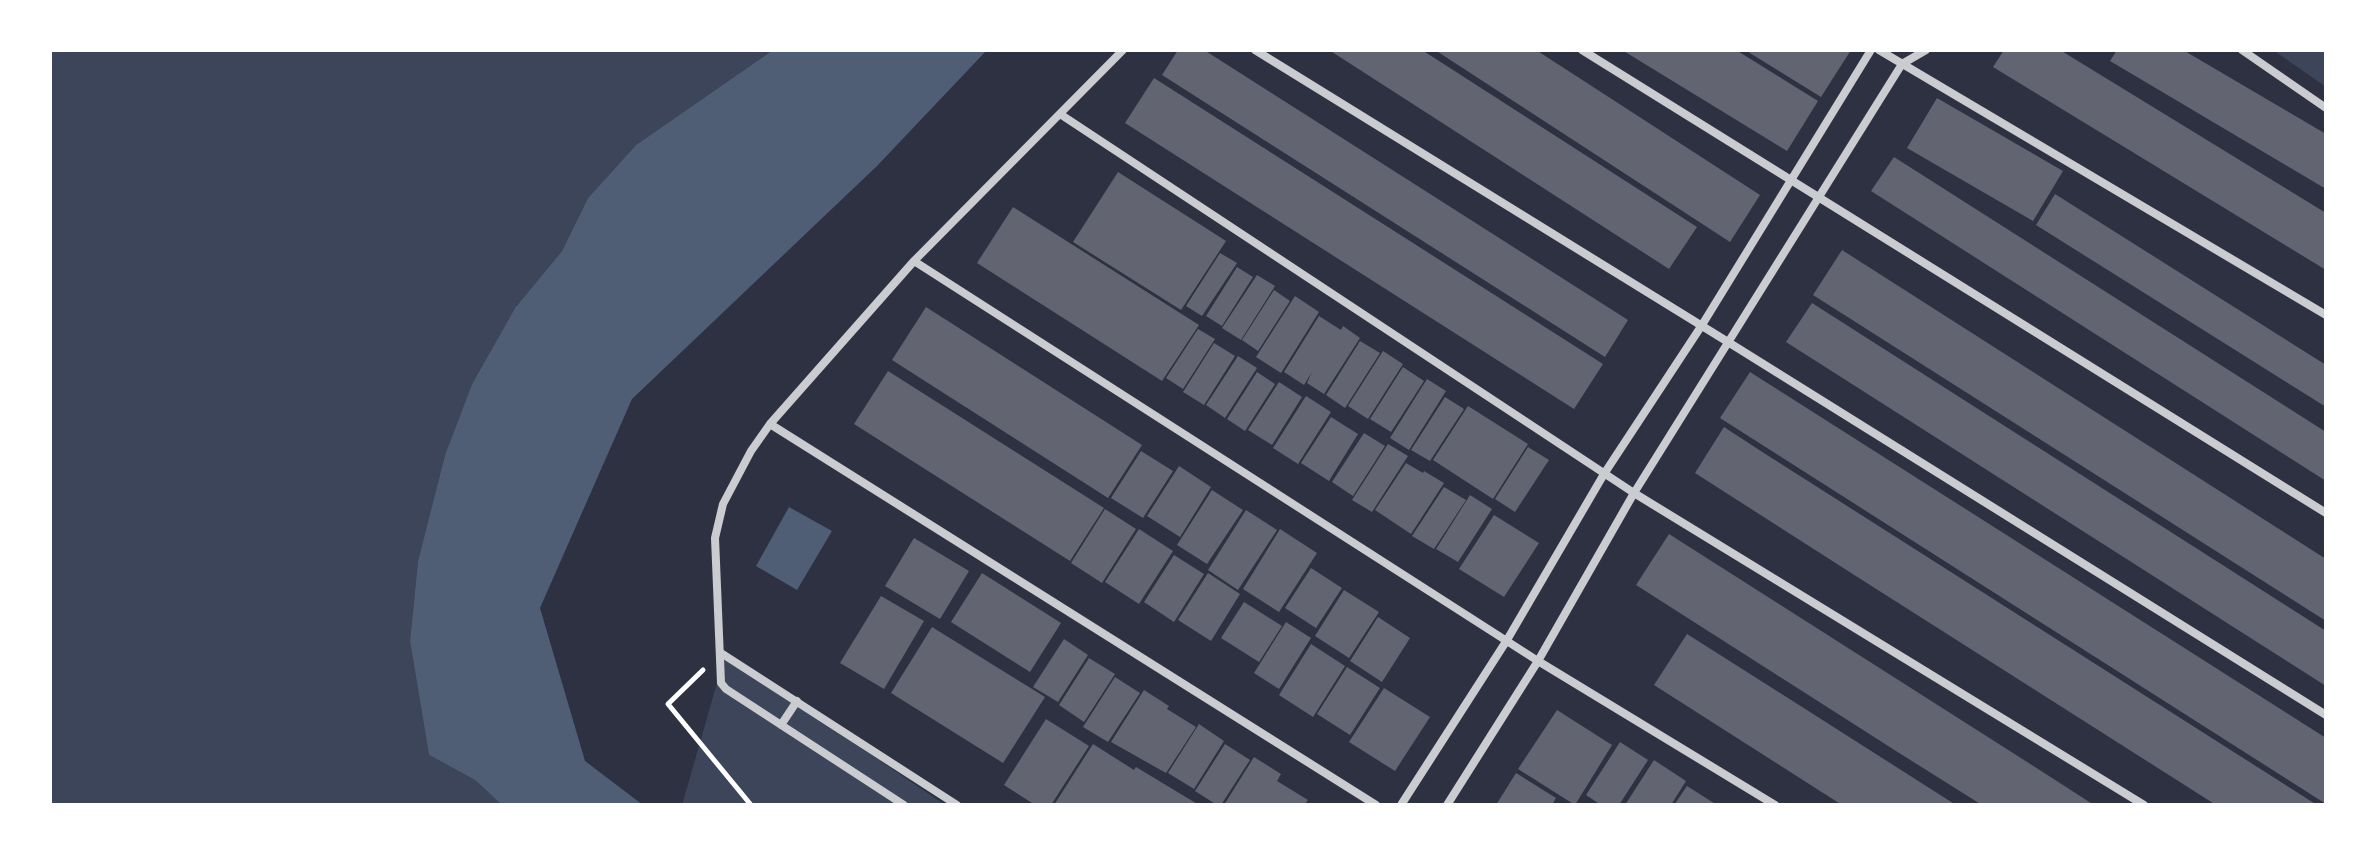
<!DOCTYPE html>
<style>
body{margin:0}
#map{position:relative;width:2376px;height:855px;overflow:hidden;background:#2d3142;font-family:"Libre Baskerville",serif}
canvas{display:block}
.frame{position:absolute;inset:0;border:52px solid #fff;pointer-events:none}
</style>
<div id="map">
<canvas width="2376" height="855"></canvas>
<div class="frame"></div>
</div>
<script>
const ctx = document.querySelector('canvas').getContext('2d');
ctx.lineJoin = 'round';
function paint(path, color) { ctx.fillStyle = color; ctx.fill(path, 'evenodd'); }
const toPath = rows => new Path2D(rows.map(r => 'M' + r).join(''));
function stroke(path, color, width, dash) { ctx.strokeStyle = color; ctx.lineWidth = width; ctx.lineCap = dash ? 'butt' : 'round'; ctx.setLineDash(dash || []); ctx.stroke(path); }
paint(toPath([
 [50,50,773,50,636,145,588,198,562,251,515,308,472,384,445,455,418,561,410,641,429,755,475,780,502,805,50,805],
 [2273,50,2326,50,2326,87],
 [725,655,945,805,682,805]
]), '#3c4559');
paint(toPath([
 [773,50,987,50,877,166,632,399,540,608,585,761,643,805,502,805,475,780,429,755,410,641,418,561,445,455,472,384,515,308,562,251,588,198,636,145],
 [789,507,832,531,797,590,756,566]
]), '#4f5d75');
paint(toPath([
 [1178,50,1204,50,1628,320,1605,357,1162,75],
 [1329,50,1422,50,1697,227,1669,269],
 [1435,50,1536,50,1760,195,1730,242],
 [1622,50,1736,50,1818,101,1787,151],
 [1745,50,1851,50,1821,97],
 [2004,50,2060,50,2326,213,2326,270,1993,67],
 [2117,50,2183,50,2326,134,2326,189,2110,61],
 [1154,78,1603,364,1574,409,1125,123],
 [1937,98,2063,171,2033,221,1907,148],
 [1894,157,2326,432,2326,481,1871,191],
 [1118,172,1226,241,1181,310,1073,242],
 [2055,194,2326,365,2326,407,2036,225],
 [1013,207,1199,325,1162,381,977,263],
 [1842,250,2326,559,2326,621,1813,295],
 [1220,253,1237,263,1202,316,1186,306],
 [1237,267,1253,277,1222,326,1206,316],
 [1257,275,1275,286,1241,340,1222,328],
 [1274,290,1290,301,1258,351,1242,340],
 [1295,296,1319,312,1281,373,1256,357],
 [1812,303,2326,631,2326,686,1786,342],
 [926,307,1142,445,1108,498,892,360],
 [1319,316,1341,330,1343,326,1360,338,1324,394,1307,383,1312,372,1304,385,1284,372],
 [1198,329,1215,339,1183,389,1166,378],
 [1360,341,1380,353,1345,408,1326,395],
 [1214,343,1235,356,1204,405,1183,392],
 [1383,351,1403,364,1368,419,1348,406],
 [1238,356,1257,368,1225,418,1206,405],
 [1403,367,1424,381,1391,432,1370,419],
 [888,371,1104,508,1070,561,854,424],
 [1257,372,1275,384,1245,431,1227,419],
 [1750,372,2326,738,2326,804,1720,418],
 [1427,379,1446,391,1409,450,1390,438],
 [1279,382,1302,397,1272,445,1248,430],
 [1306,396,1331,412,1298,464,1273,448],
 [1445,397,1464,409,1430,461,1411,450],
 [1468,406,1528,444,1493,499,1433,460],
 [1331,417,1358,434,1329,481,1301,463],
 [1724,427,1767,455,2317,805,2216,805,1848,571,1695,473],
 [1364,433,1385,446,1353,496,1332,482],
 [1388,444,1408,456,1372,512,1352,500],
 [1528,447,1549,460,1515,512,1495,499],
 [1141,451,1173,471,1143,518,1111,498],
 [1406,463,1423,473,1424,471,1444,483,1411,534,1375,510],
 [1179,466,1211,487,1180,537,1147,516],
 [1444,487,1466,500,1434,549,1412,536],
 [1212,490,1243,510,1207,564,1177,545],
 [1470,495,1492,509,1458,562,1436,549],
 [1105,509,1136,529,1102,583,1071,563],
 [1246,510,1277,530,1238,590,1208,570],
 [1494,515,1539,543,1504,597,1459,569],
 [1139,529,1173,551,1139,604,1105,582],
 [1280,529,1317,553,1279,612,1243,589],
 [1669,534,2035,767,2094,805,1982,805,1896,751,1636,585],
 [914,538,969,571,940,619,885,586],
 [1174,555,1204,574,1174,622,1144,602],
 [1311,568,1342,588,1316,628,1285,608],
 [982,573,1061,623,1030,672,951,622],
 [1208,573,1240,594,1211,641,1178,620],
 [1344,590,1379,612,1349,658,1315,636],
 [881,596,924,621,884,689,840,663],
 [1244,602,1282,626,1259,662,1221,638],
 [1378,617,1410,638,1382,682,1350,661],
 [1286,622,1311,638,1279,689,1254,673],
 [932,627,1045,697,1003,763,891,693],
 [1687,634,1788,698,1956,805,1842,805,1654,685],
 [1064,639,1088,655,1058,702,1033,687],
 [1311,644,1345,666,1313,717,1279,695],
 [1089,658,1115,674,1084,722,1059,705],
 [1347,667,1380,688,1350,735,1317,714],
 [1115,677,1140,693,1108,742,1083,727],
 [1384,688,1430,717,1395,771,1349,742],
 [1144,690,1169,706,1167,709,1196,727,1166,773,1111,742],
 [1557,710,1612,745,1575,805,1518,769],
 [1046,719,1089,746,1051,805,1035,805,1004,785],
 [1199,724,1224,741,1194,789,1168,773],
 [1620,742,1648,760,1619,805,1601,805,1586,795],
 [1093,744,1134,770,1136,767,1199,805,1054,805],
 [1225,744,1250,760,1221,805,1217,805,1195,791],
 [1254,757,1281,774,1277,781,1308,800,1304,805,1224,805],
 [1654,760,1686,781,1671,805,1625,805],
 [1516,773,1556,798,1552,805,1496,805],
 [1687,786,1717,805,1674,805]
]), '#626471');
stroke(toPath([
 [703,670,668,704,751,805]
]), '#fff', 5);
stroke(toPath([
 [1255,50,1728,342,2326,715],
 [1582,50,2326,513],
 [1879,50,2326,315],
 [2242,50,2326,108],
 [1060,114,1634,493,2144,805],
 [914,261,1538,661,1775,805],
 [770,424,1376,805],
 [721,653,957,805],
 [781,725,797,701],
 [904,805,726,689,721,683,715,538,723,504,751,451,770,424,914,261,1123,50],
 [1401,805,1507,640,1604,474,1702,325,1871,50],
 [1447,805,1538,661,1634,493,1902,64,1926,50]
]), '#caccd0', 8);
</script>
